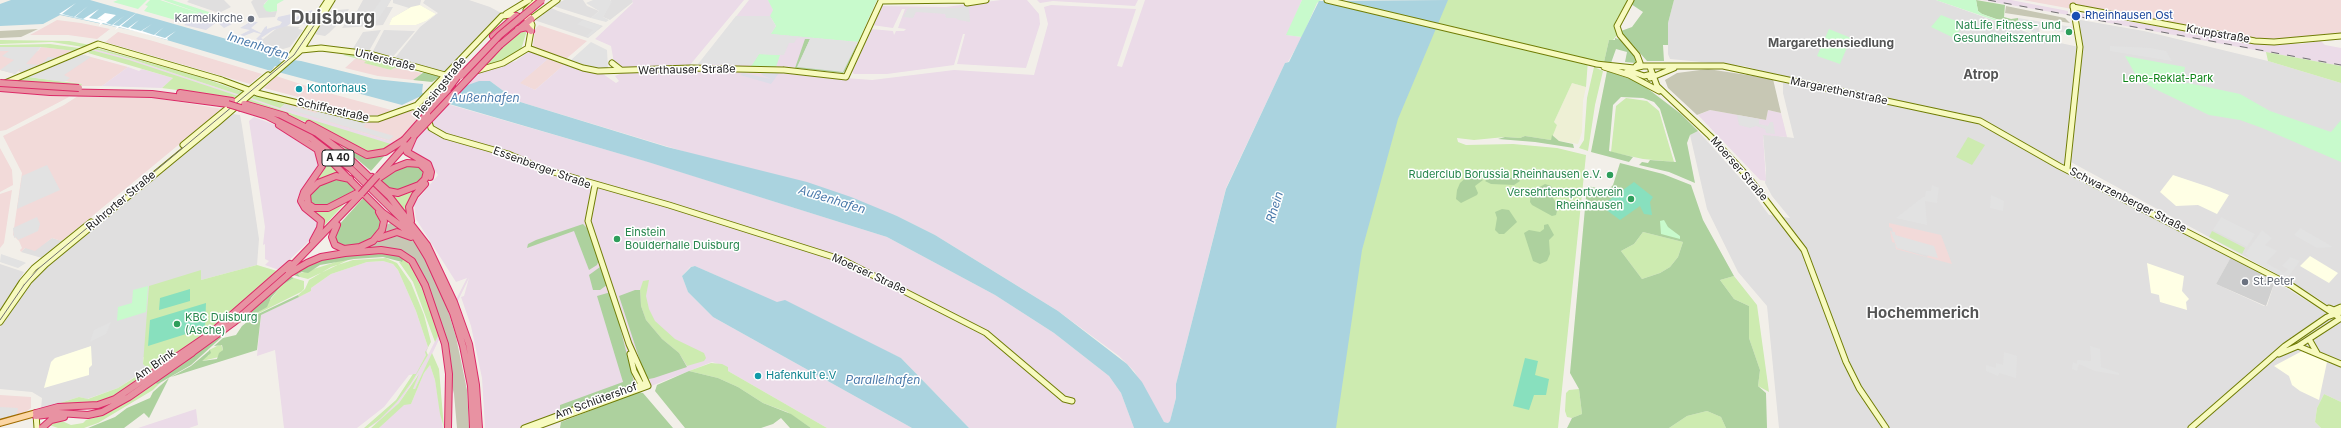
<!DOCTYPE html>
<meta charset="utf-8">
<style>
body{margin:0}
canvas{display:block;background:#f2efe9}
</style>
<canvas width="2341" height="428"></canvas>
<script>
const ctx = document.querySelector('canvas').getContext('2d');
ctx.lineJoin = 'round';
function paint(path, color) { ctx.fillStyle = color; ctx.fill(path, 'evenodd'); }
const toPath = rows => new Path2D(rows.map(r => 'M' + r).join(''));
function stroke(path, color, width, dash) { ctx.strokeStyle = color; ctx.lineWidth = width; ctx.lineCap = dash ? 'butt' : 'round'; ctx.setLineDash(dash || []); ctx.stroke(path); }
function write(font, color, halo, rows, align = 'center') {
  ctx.font = font + ' Inter,sans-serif'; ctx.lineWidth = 3; ctx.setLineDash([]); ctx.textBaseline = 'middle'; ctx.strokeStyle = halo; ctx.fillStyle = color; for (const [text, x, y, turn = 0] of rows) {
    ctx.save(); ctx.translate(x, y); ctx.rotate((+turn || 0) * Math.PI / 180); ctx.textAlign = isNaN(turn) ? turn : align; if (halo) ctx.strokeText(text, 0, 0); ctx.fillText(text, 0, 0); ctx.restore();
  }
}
paint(toPath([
 [189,0,224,0,231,7,219,13,187,2],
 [253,0,268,0,264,4,270,12,277,11,275,17,259,18,251,2],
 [363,0,391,0,387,7,393,7,383,25,342,28,354,12,357,11],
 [393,0,421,0,420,5,436,14,426,21,416,25,389,25,392,18,409,8,393,3],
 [425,0,469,0,490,7,503,14,443,74,394,59,420,27,438,13,423,3],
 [564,0,583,0,587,6,599,11,591,18,553,6],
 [611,0,632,0,633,2,610,20,603,17],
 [1674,0,1936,0,2035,35,2042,41,2051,41,2079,47,2067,169,1977,118,1780,76,1744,66,1670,59,1668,54,1668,23],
 [549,7,558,11,603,26,588,38,534,20],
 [349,9,343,19,329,33,325,36,314,34,327,11],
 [2075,19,2144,31,2268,61,2341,83,2341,316,2319,299,2277,274,2069,161,2080,50],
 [285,26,300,27,298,29,303,30,290,47,283,49,258,43,276,29],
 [381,30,369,51,352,50,363,32],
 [384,30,415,31,391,59,372,53],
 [1786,82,1970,120,2231,257,2216,284,2264,306,2267,306,2275,281,2341,322,2341,402,2324,394,2317,408,2315,422,2321,428,1779,428,1767,306,1738,272,1707,209,1690,135,1698,131,1749,188,1769,215,1790,218,1772,196,1765,183,1766,171,1763,134,1794,138,1783,93,1783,83],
 [233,114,240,115,242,126,259,239,257,265,201,280,201,270,143,358,143,364,148,368,118,388,87,399,79,397,41,409,42,398,32,392,0,389,0,327,36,276,192,145],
 [52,238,62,241,42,258,21,252,25,248,45,243],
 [0,264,24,272,0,311]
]), '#e0dfdf');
paint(toPath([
 [2023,0,2341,0,2341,34,2259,43],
 [57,20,81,23,110,29,97,39,68,35,30,35],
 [539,25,587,41,566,59,533,47,535,29],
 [118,32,153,41,262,74,250,84,105,42],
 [41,47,75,51,24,73,18,71,15,74,0,70,0,51,38,51],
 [80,54,128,67,102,86,81,86,82,84,29,75],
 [356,58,367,61,365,63,391,70,394,68,422,73,413,80,378,76,345,68],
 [549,58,565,64,535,90,519,83],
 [276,76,325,92,395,111,382,115,366,115,264,88],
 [0,90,67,95,69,97,6,130,0,131],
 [78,96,156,98,222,109,62,241,52,238,35,251,25,248,21,252,20,250,22,248,19,241,13,235,22,173,3,136,64,105],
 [285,104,310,107,367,122,380,121,409,110,419,112,421,116,396,143,280,108],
 [0,148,12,170,13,185,0,192],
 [12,190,4,243,0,248,0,194],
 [1889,223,1941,235,1952,264,1896,249,1895,243,1892,242,1890,231,1893,232,1892,228,1889,227],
 [1895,232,1895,235,1938,257,1928,255,1927,257,1897,248],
 [0,395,31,397,31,408,24,413,0,420]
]), '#f2dad9');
paint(toPath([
 [632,0,744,0,690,65,621,68,614,63,611,46,595,39,633,3],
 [749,0,768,0,771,4,773,10,770,33,858,42,845,71,838,73,790,67,698,65],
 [1001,0,1027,0,1039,14,1040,24,1026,68,957,64,965,34,963,34,954,65,887,74,854,74,852,72,871,29,893,31,894,35,896,31,904,31,906,29,898,28,905,9,902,9,893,28,872,25,881,6,946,7],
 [1037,0,1138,0,1135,6,1053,1,1040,3],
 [1145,0,1302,0,1287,35,1302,37,1288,62,1285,63,1226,188,1176,384,1176,398,1170,421,1168,423,1164,422,1134,371,1119,356,1058,311,1029,293,935,235,897,216,517,101,490,81,465,86,475,73,516,61,530,51,549,58,520,83,535,90,565,64,603,74,616,83,619,81,615,76,622,73,693,71,777,73,872,80,954,70,1034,75,1048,24,1044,7,1051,5,1136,9,1117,66,1122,67],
 [1982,0,2011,0,2068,11,2068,15],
 [2077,13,2259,43,2301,44,2321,41,2325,45,2341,48,2341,66,2077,17],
 [94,49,131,59,240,95,238,96,91,50],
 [128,67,139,71,142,69,173,78,162,88,102,86],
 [251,98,396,143,412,143,447,104,649,162,887,237,995,295,1054,333,1109,376,1121,393,1134,428,969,428,901,358,695,266,690,267,682,276,688,292,713,317,912,428,827,428,728,371,728,367,712,362,545,428,485,428,482,378,471,326,461,297,464,296,469,278,415,389,413,389,418,374,399,403,381,420,368,428,397,402,416,374,409,375,384,407,357,428,284,428,275,350,257,356,261,315,311,291,311,288,331,274,367,262,383,261,393,264,398,270,416,311,428,347,426,355,417,373,428,355,467,278,456,282,416,219,414,204,438,175,429,162,412,154,249,99],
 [1710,110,1766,120,1768,110,1781,113,1787,137,1763,135,1766,181,1760,180,1698,115],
 [254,117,278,126,314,151,319,164,314,176,300,192,297,199,299,206,318,221,319,226,311,239,279,270,265,265,269,261,265,259,265,244,263,245,265,227,249,121],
 [430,365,435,380,443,428,379,428,404,404,411,404,424,373],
 [196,409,198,425,189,428,138,428]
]), '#ebdbe8');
paint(toPath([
 [420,5,436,14,426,21,416,25,389,25,392,18,411,7],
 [2173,175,2209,187,2229,195,2217,214,2198,205,2176,206,2160,192],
 [2310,256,2338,273,2329,283,2300,266],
 [2147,263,2184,276,2182,291,2189,299,2186,302,2187,310,2160,302,2159,295,2151,293],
 [91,346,92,365,89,368,89,375,44,388,51,362,55,358],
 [2304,350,2327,362,2319,400,2300,391,2292,385,2289,376,2274,366]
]), '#ffffe5');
paint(toPath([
 [2231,257,2275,281,2266,306,2216,284]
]), '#d0d0d0');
paint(toPath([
 [2006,6,2065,18,2070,23,2005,13],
 [38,29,21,37,0,38,0,31],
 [1708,69,1773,79,1781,113,1768,110,1766,120,1710,110,1697,115,1668,88,1665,80,1677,73],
 [399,219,418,246,436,279,447,308,456,337,467,390,469,428,457,428,454,394,440,338,427,300,412,268,404,256,348,254,386,225]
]), '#c7c7b4');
paint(toPath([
 [1572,83,1586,87,1583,101,1582,132,1578,144,1559,141,1552,135,1557,125,1554,122]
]), '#eef0d5');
paint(toPath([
 [1445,0,1628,0,1616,20,1615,29,1618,34,1613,40,1609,40,1604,62,1588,60,1586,87,1572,83,1554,122,1557,125,1551,140,1525,136,1520,138,1505,137,1474,140,1457,138,1458,142,1466,145,1513,144,1557,148,1586,155,1558,428,1331,428,1362,238,1397,115],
 [523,28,527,30,521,50,507,59,481,68,507,40],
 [0,40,69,41,90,45,89,48,52,42,0,44],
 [50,44,86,49,75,51,41,47,0,47,0,45],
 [97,48,200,77,243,92,240,95,131,59,94,49],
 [91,50,129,60,238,96,236,98,162,88,173,78,88,53],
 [2266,52,2341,66,2341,83,2268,61],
 [346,54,373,56,373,58,411,68,370,58,424,72,394,68,391,70,364,63,366,61,343,55],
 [1594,67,1603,71,1595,105,1588,151,1579,148,1584,140,1587,98],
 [29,75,29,77,82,84,81,86,11,82],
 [254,96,258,96,285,104,280,108,251,98],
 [1626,98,1647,101,1659,111,1674,162,1643,159,1611,152,1616,106],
 [249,99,293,114,394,145,369,153,320,127,247,101],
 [1968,137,1985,145,1972,165,1956,157],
 [324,157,344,174,348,200,323,227,320,216,304,204,304,196,324,166],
 [419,187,407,208,407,215,390,193],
 [2212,231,2245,248,2242,254,2209,237],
 [1643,232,1683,242,1678,257,1670,267,1660,273,1642,279,1621,251,1634,244],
 [404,257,412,268,427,300,439,334,435,342,413,282,399,262,401,262],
 [386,258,397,263,411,283,424,315,431,342,426,351,428,355,411,383,397,402,380,419,368,428,364,428,396,400,413,374,416,374,426,355,425,352,428,347,416,311,398,270,393,264,383,261,367,262,331,274,311,288,311,291,299,297,298,295,305,289,309,280,331,267,353,260],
 [342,260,348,260,308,279,300,277,298,274],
 [257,265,277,271,228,315,181,351,114,396,90,404,69,403,41,409,79,397,88,399,118,388,148,369,143,364,149,286,201,270,201,280],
 [1734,276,1757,305,1769,392,1758,386,1760,370,1749,338,1749,306,1734,299,1720,280],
 [294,278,304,281,304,289,301,292,255,315,264,308,282,285],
 [649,280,646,296,649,309,655,321,675,339,704,353,706,358,704,361,687,366,679,353,662,339,646,320,641,306,640,290,643,281],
 [221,344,223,350,219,357,202,361,202,359,209,355,209,350],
 [432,353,439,369,444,428,440,414,435,380,430,365,424,373,411,404,404,405,379,428,371,428,399,403,419,374,413,389,415,389],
 [711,363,722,364,728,367,728,371,827,428,811,428,787,412,763,403,738,387,718,378,689,371],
 [156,381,158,384,161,382,153,390,98,423,84,428,58,428,49,425,53,421,62,421,71,425,83,423,86,420,104,415],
 [1579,389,1582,414,1572,418,1567,417,1565,411,1566,393,1569,390],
 [2324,394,2341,402,2341,428,2321,428,2315,422,2317,408],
 [1707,411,1721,417,1726,428,1669,428,1687,416]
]), '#cdebb0');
paint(toPath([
 [1634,0,1674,0,1668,23,1668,45,1663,45,1664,61,1647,61,1623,34,1621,31,1632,27,1643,12,1631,4],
 [1976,0,2005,5,2004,17,2011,19,2018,18,2020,27,1982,14,1978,11],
 [1615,38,1621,40,1638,58,1636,63,1625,62,1627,52,1616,49,1611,63,1604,62,1609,40,1615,40],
 [805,39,810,39,798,66,857,45,845,71,843,73,795,68],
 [1607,71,1639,82,1681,114,1698,131,1690,135,1687,143,1695,183,1669,172,1639,165,1642,162,1648,163,1650,160,1676,162,1660,109,1654,102,1643,98,1621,97,1613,105,1609,151,1633,157,1629,162,1591,152],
 [424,72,438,76,438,78,432,82,413,80],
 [1552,135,1559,141,1573,144,1574,148,1535,142,1498,139,1505,137,1520,138,1525,136,1551,140],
 [338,143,361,155,387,153,371,171],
 [1620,163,1663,174,1691,185,1703,220,1734,276,1720,280,1734,299,1749,306,1749,338,1760,370,1758,386,1766,393,1767,428,1726,428,1721,417,1707,411,1687,416,1669,428,1567,428,1572,418,1582,414,1579,389,1570,373,1587,186,1608,190,1613,185],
 [1643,232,1683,242,1678,257,1670,267,1660,273,1642,279,1621,251,1634,244],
 [419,165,424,172,424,176,418,184,400,191,388,189,379,180,404,166],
 [1469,175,1483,180,1475,186,1478,193,1477,195,1461,203,1456,199,1457,190,1460,183],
 [1516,176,1520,181,1514,185,1491,184,1485,181,1489,178,1506,180],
 [340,177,357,188,334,204,316,207,310,203,309,194,314,187],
 [1545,184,1551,186,1555,192,1553,198,1558,206,1557,211,1556,215,1552,216,1532,205,1530,202,1531,192],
 [365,196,381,217,381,230,365,244,344,247,335,243,335,231,337,227],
 [1502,209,1509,210,1517,222,1504,234,1499,234,1495,230,1497,218,1495,212],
 [583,224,587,228,599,260,597,265,589,270,574,231,527,248,528,244,536,240],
 [1548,224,1554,235,1549,240,1550,254,1547,261,1540,264,1533,261,1524,233,1529,230,1540,232,1544,229,1544,225],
 [390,252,404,257,402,262,383,257,354,259,320,265,308,273,302,272,298,274,300,277,290,274,321,258],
 [600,267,607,285,600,290,593,290,589,275],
 [289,276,294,278,282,285,271,298,267,307,233,327,191,365,158,384,155,383],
 [635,290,640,290,641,306,646,320,662,339,679,353,687,367,654,378,649,379,645,376,619,296],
 [611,292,634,382,631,386,560,413,560,405,623,382,597,296],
 [298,295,299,297,261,315,257,350,171,377,191,366,210,350,211,353,202,361,217,359,219,353,223,350,222,345,214,346,223,338,236,335,242,326,256,315],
 [689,371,718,378,738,387,763,403,791,414,811,428,790,428,781,418,773,424,761,428,685,428,655,391,657,385],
 [169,378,149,418,144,413,124,428,88,428,115,417,127,408,150,398,153,392],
 [638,392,643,393,673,428,560,428,561,422]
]), '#add19e');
paint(toPath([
 [118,0,147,0,138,9,113,2],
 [150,0,160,0,199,13,186,23,144,11,148,6,145,5],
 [163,0,172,0,218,15,211,17],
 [268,0,284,0,277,4,277,11,270,12,266,11,263,6],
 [768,0,877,0,858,42,770,34,776,26,770,16,773,10],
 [1302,0,1321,0,1317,3,1302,37,1286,35],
 [1936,0,1976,0,1978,11,1982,14,2038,35],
 [1941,15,1964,24,1954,38,1931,27],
 [1829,29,1851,38,1840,64,1817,56],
 [759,54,780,55,776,67,751,66],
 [2125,56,2185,67,2182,84,2188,83,2240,94,2270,111,2331,132,2341,120,2341,162,2262,128,2240,120,2209,115,2153,88,2138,79],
 [1664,220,1668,227,1680,236,1680,239,1661,234,1660,221],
 [148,286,146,312,117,321,118,307,132,303,133,290]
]), '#c8facc');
paint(toPath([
 [1634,182,1653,197,1650,202,1652,215,1644,214,1640,206,1620,220,1601,206],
 [190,289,190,301,159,310,160,298],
 [206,303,205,328,148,346,150,320],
 [1525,358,1538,361,1535,375,1549,379,1546,395,1534,395,1529,410,1513,406]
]), '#88e0be');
paint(toPath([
 [381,0,391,0,377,21,370,21,372,17,369,17],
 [593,0,610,0,612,2,603,17,609,20,606,22,591,18,599,11,586,3],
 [967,6,969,7,970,22,959,20,955,18,946,18,945,14,932,13,916,12,913,18,903,17,908,8,955,8],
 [736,16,770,16,776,26,771,34,858,42,843,72,797,67,810,39,797,38,794,43,789,43,784,55,759,54,752,65,698,64],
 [2018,18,2072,27,2073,31,2066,30,2066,33,2039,27,2040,35,2020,27],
 [583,20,602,26,589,37,586,36,593,30,577,24],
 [591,42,607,50,608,68,591,67,571,60],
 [2110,46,2151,48,2166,51,2172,61,2110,51],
 [0,47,41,47,26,64,41,65,48,57,61,58,24,73,19,72,21,68,15,74,0,70,14,60,2,56,9,51,0,51],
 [80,54,91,57,64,75,70,78,64,82,28,77,29,75],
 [285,104,316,113,320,110,367,122,363,127,394,136,389,140,281,107],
 [1737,115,1759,119,1759,124,1768,126,1770,122,1773,122,1775,134,1766,133,1765,129,1756,126,1750,128,1739,125],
 [47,165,60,190,17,209,22,176],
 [1932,185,1939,188,1937,203,1925,201,1927,225,1896,218,1923,197,1925,197,1926,191,1931,191],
 [1991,195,2004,201,2003,211,1990,208],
 [37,217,40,224,38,231,18,240,16,237,14,238,13,228],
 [2221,217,2255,234,2247,247,2213,230],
 [2300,228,2328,244,2333,247,2317,248,2294,235],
 [2262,230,2272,238,2265,245,2277,251,2266,263,2284,273,2288,269,2282,266,2290,257,2300,261,2289,276,2282,276,2247,258,2248,256,2245,254],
 [1891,232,1895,232,1895,235,1934,246,1938,258,1897,248],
 [1,254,24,262,26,263,18,268,0,262],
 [111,322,106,334,90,342,94,330],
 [2090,346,2100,349,2101,367,2119,373,2119,375,2095,371,2079,364,2077,371,2072,369,2073,362,2077,364,2077,360,2091,361],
 [2004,352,2017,356,2016,378,1999,373,1998,376,1986,371,1986,365,1996,368,1996,363,2003,365],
 [0,407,18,408,16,416,0,420]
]), '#e2e2e2');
paint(toPath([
 [312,10,313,12,301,17,302,22,311,19,306,24,291,23,287,26,273,30,261,38,263,39,261,41,256,39,261,34,254,32,244,36,240,35,250,30,240,28,250,22,258,22,251,28,261,33,265,27,267,26,267,29,280,25,282,22,277,20,278,17,296,13,296,17],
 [200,12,222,23,227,20,225,22,232,24,224,28,217,22,206,30,184,25],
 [761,72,779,73,771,84,740,75,743,73,771,79,762,75]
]), '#dddde8');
paint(toPath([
 [11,0,90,0,265,50,285,58,279,61,290,64,293,60,301,61,374,79,423,84,422,93,450,99,465,86,479,81,490,81,517,101,667,147,807,182,851,197,897,216,935,235,1058,311,1127,364,1142,382,1164,422,1168,423,1170,421,1176,398,1176,384,1226,189,1285,63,1289,62,1319,1,1448,0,1398,119,1362,250,1336,428,1134,428,1121,393,1109,376,1054,333,995,295,887,237,648,162,446,103,419,97,402,105,278,72,285,68,275,66,271,71,140,32,60,15,43,24,0,26,0,4],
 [695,266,777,302,785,300,901,358,969,428,912,428,713,317,688,292,682,276,691,267]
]), '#aad3df');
paint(toPath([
 [76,3,62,14,74,17,88,6,75,17,83,19,99,9,89,18,106,21,97,19,105,13,116,15,106,23,112,25,124,16,113,25,119,26,139,11,121,26,128,28,139,20,130,28,141,31,152,24,142,31,154,35,164,27,155,35,165,38,176,31,167,38,168,40,119,27,115,30,117,27,103,23,99,26,100,23,59,14]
]), '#fff');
const secondary = toPath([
 [1327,0,1597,64],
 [1631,0,1617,26,1620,35,1637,55,1640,63,1636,66],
 [967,3,986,0],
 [2073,7,2255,41,2274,42,2341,36],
 [506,14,529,0],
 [531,19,557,0],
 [528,48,583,68,598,71,691,68,783,70],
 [528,48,532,25,526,10,537,0],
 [301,50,321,48,370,54,445,75,466,74,503,63,528,48],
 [291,56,328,0],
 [612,63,621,70],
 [1596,64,1634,68,1643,66,1723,66,1980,121,2059,166,2292,286,2340,318],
 [1604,67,1629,75,1659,91],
 [1650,67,1657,86,1710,136,1748,177,1804,250,1846,362,1859,388,1886,428],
 [784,70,846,77,881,1,971,0],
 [1627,70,1644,76,1652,74],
 [1650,78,1674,68],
 [219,79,257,93,363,119,378,119,417,105,502,16,512,15,531,19],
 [5,83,98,44,222,80],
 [414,107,425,111,431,128,445,136,508,154,543,169,669,205,843,260,986,333,1064,399,1072,401],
 [183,145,268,75],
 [2067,169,2080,47,2073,6],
 [2329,308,2334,310,2341,307],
 [0,316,22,282,34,268,91,222],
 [0,322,29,281,46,264,216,124,301,50,332,0],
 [2309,339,2317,353],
 [2298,346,2341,364],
 [630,354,634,371,642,386],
 [2279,354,2298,346,2341,318],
 [36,414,37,428],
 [524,428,646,383],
 [533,428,648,386,629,344,588,221,595,185],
 [2191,428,2285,346,2327,317,2341,312]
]);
const primary = toPath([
 [0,423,36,413]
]);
const highway = toPath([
 [518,29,527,27,531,31],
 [493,36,516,16],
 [500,45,531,19],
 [0,88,50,92,152,94,228,104],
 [180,93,232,101],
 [244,104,285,116],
 [241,108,267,116,311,138,351,169,408,225,428,258,453,313,463,346,471,386,473,428],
 [427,114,452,86],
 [281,115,317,133,346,155,389,196,427,245,454,302,469,344,476,385,479,428],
 [309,124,367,155,385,152,404,140],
 [279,125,323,153,383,213,412,234],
 [414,136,407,152,428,164,431,172,430,177],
 [379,175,409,141],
 [372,177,388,191,398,193,419,185,425,179,427,171,420,164,407,163,394,168,379,178],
 [350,179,336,176,318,183,307,194,308,204,314,208,328,208,359,192],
 [411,221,409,207,415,195,425,184],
 [337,225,332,237,335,245,344,249,360,247,373,241,382,230,384,221,379,212],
 [379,238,397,232,411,237],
 [313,241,320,228,321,221,305,208,301,201,304,192,322,166,318,151],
 [288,270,361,194],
 [190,354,234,322,290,273,307,263,321,257,345,253,381,250,400,253,412,261,425,285,445,344,449,374,448,428],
 [36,413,58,407,98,405,115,399,210,334,290,264],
 [36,416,59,413,88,415,102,412,129,397,192,353],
 [42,428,51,420,64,417]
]);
stroke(secondary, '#707d05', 7);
stroke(primary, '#a06b00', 8);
stroke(highway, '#dc2a67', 8);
stroke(secondary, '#f7fabf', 5);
stroke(primary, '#fcd6a4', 5.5);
stroke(highway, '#e892a2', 6);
stroke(toPath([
 [0,320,24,285,38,269,294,55,321,15]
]), '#707070', 1);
stroke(toPath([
 [1988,0,2341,65]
]), '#707070', 1, [8, 8]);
const highwayBridge = toPath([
 [461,76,500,35,542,0],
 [0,83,79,88],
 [448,89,461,72],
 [228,104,241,108],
 [414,136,500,45],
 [404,140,427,114],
 [361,194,377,176]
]);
stroke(highwayBridge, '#dc2a67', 8, []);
stroke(highwayBridge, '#e892a2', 6);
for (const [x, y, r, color] of [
 [2076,16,5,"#1a4fb4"],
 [251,19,4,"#6b7280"],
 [2069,32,4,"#2e9e5b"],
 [299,89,4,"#0f9aa8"],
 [1610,175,4,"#2e9e5b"],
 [1631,199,4,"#2e9e5b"],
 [617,239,4,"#2e9e5b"],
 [2245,282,4,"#6b7280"],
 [177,324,4,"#2e9e5b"],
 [758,376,4,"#0f9aa8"]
]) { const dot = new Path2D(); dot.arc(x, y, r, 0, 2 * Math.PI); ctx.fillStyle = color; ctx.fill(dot); stroke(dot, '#fff', 1.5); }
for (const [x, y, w] of [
 [338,158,32]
]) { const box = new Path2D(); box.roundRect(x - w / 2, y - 8, w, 16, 3); ctx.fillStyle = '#fff'; ctx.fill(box); stroke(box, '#222', 1); }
write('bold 10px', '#222', null, [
 ["A 40",338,158]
]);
write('11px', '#164399', '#fff', [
 ["Rheinhausen Ost",2085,16]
], 'left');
write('11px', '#5b616d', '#fff', [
 ["Karmelkirche",243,19],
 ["St.Peter",2253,282,"left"]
], 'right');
write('11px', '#27864d', '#fff', [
 ["NatLife Fitness- und",2061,26],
 ["Gesundheitszentrum",2061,39],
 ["Ruderclub Borussia Rheinhausen e.V.",1602,175],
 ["Versehrtensportverein",1623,193],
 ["Rheinhausen",1623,206],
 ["Einstein",625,233,"left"],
 ["Boulderhalle Duisburg",625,246,"left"],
 ["KBC Duisburg",185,318,"left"],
 ["(Asche)",185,331,"left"]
], 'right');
write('11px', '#222', '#fff', [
 ["Kruppstraße",2218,34,10],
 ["Unterstraße",385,60,14],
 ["Werthauser Straße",687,70,-1],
 ["Plessingstraße",440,88,-51],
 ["Margarethenstraße",1839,91,12],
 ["Schifferstraße",333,110,13],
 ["Essenberger Straße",542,168,20],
 ["Moerser Straße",1739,169,49],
 ["Schwarzenberger Straße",2128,200,27],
 ["Ruhrorter Straße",121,201,-40],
 ["Moerser Straße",869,274,25],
 ["Am Brink",155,365,-35],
 ["Am Schlütershof",596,401,-20]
]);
write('11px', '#0c8416', '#fff', [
 ["Lene-Reklat-Park",2168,79]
]);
write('11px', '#0d838f', '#fff', [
 ["Kontorhaus",307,89],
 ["Hafenkult e.V",766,376]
], 'left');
write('bold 12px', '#555', '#fff', [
 ["Margarethensiedlung",1831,43]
]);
write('italic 12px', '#4a7aab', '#fff', [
 ["Innenhafen",258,46,18],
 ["Außenhafen",485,98],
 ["Außenhafen",832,200,17],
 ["Rhein",1275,207,-73],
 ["Parallelhafen",883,380]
]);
write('bold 13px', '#555', '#fff', [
 ["Atrop",1981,75]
]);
write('bold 15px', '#555', '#fff', [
 ["Hochemmerich",1923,313]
]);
write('bold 19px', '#555', '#fff', [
 ["Duisburg",333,18]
]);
</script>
